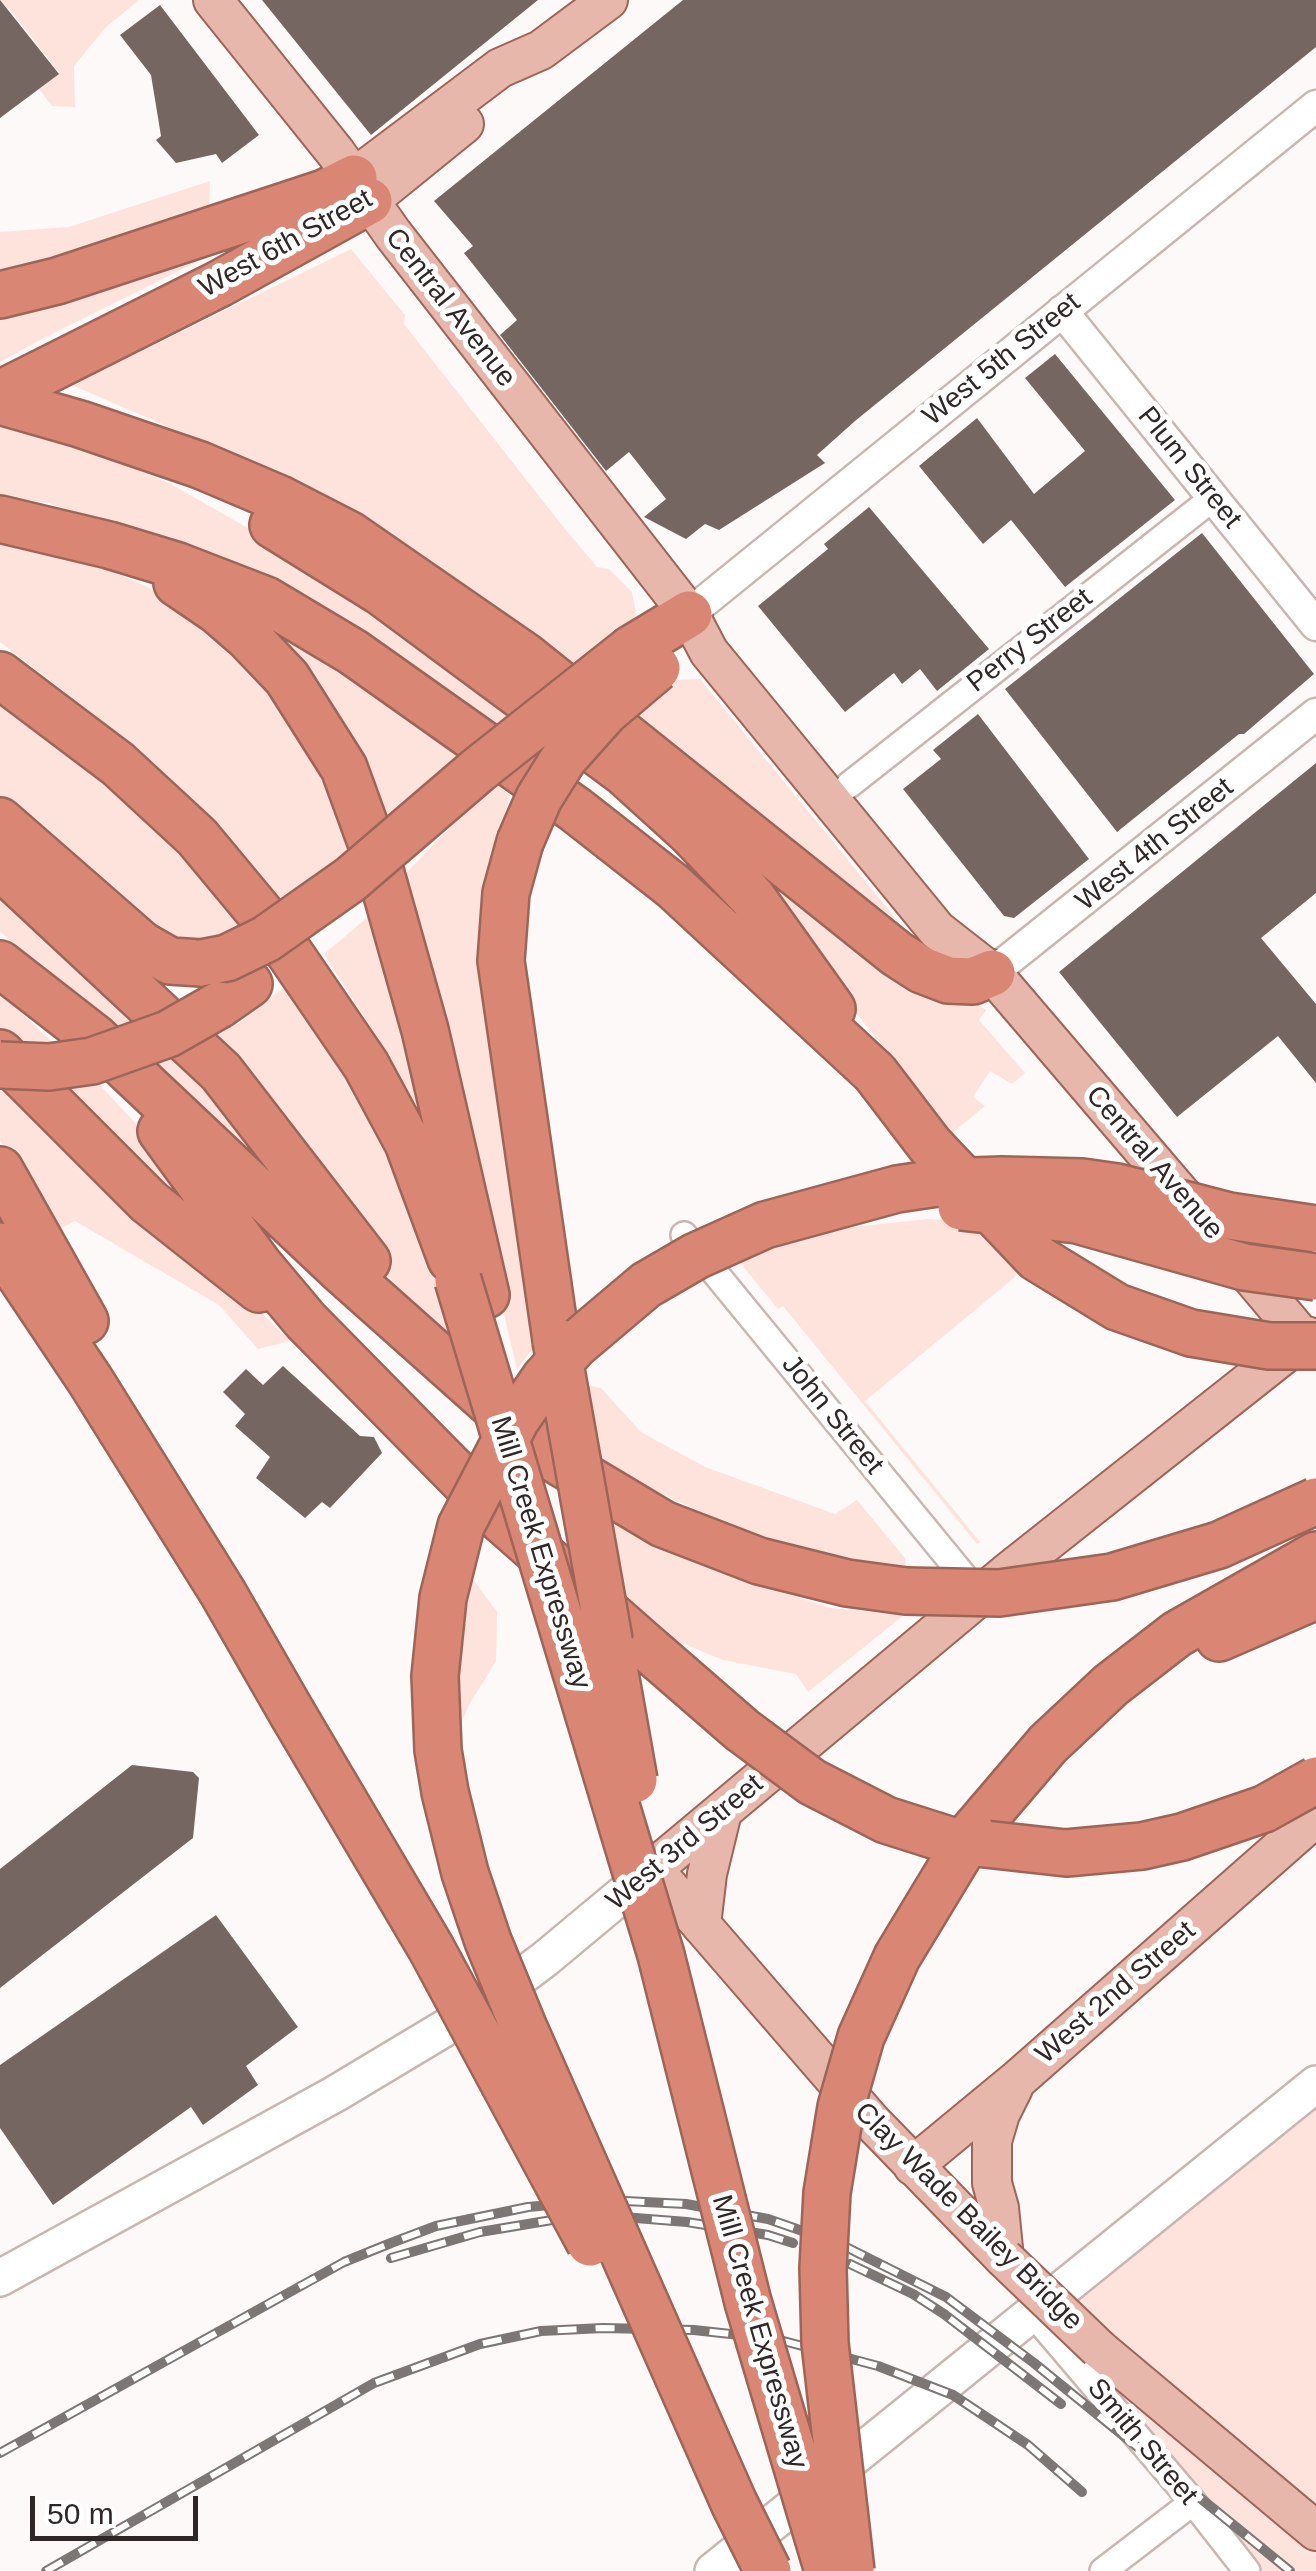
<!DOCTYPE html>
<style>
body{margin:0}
#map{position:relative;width:1316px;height:2571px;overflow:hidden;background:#fdf9f8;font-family:Helvetica,sans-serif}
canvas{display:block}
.scale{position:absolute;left:30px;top:2496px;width:168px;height:45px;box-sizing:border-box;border:5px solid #2e2725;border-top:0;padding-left:12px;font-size:30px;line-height:35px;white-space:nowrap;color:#2e2725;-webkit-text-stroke:8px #fff;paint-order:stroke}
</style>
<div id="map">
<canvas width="1316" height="2571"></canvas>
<div class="scale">50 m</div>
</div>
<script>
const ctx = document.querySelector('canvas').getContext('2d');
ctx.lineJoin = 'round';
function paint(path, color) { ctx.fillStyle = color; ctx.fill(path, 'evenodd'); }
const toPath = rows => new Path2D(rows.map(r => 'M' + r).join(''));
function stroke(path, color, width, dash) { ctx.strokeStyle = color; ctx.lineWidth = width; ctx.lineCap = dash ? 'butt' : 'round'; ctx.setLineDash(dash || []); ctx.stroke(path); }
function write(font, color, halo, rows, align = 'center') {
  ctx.font = font + ' Helvetica,sans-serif'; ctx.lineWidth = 10; ctx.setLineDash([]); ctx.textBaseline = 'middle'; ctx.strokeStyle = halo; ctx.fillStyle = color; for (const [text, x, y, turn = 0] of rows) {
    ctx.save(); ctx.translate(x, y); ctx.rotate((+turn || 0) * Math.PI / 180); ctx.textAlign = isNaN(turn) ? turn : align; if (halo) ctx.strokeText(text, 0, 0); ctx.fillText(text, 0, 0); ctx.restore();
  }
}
paint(toPath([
 [0,0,139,0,105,28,74,66,75,107,52,106,39,89,59,73,9,8,0,14],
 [210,181,209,210,0,277,0,232,69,227],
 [263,229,40,340,0,362,0,306],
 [351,249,405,315,404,324,561,524,597,567,609,569,632,592,636,614,629,625,570,673,293,481,72,385],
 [4,417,169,483,351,587,511,720,502,727,357,637,158,538,48,503,0,496,0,419],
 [0,539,61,551,144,585,198,618,255,675,317,754,354,846,283,903,209,817,122,736,0,642],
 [237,605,375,686,463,758,378,827],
 [700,679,897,920,779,836,628,718,673,680],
 [0,699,111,786,184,854,249,930,220,943,163,943,0,804],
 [493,783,510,795,486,883,480,930,480,974,539,1341,517,1369,402,889,408,883,405,874],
 [720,830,986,1010,979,1020,1025,1073,1012,1084,990,1071,973,1097,985,1106,952,1133,750,880],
 [0,896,142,1024,108,1036,0,931],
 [375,911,424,1108,415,1110,370,1026,324,954],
 [290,983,354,1083,414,1214,463,1354,397,1288,343,1217,352,1211,330,1176,254,1079,214,1036,239,1023],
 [0,992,57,1047,12,1050,0,1039],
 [176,1056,193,1071,296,1198,143,1069],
 [98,1083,151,1140,206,1229,49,1090],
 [12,1091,230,1282,290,1341,258,1349,219,1305,75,1221,50,1234,0,1140,0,1092],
 [927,1219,969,1221,1019,1265,1015,1277,865,1401,980,1542,977,1544,783,1306,778,1309,737,1259,827,1230],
 [581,1384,601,1388,641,1432,705,1467,835,1514,857,1500,905,1558,906,1568,836,1560,732,1526,647,1487,593,1456],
 [602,1513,678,1553,738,1578,831,1608,904,1615,808,1692,796,1674,723,1660,665,1636,616,1599],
 [468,1572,497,1612,496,1661,469,1705,455,1737,452,1693],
 [1316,2084,1316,2571,1247,2571,1034,2315]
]), '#fee2dc');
paint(toPath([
 [0,0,59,74,0,118],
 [262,0,538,0,371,135],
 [683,0,1316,0,1316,47,855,421,817,455,825,463,719,530,705,524,686,539,644,517,666,499,629,452,606,471,500,335,517,320,464,253,473,246,434,201],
 [160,5,259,135,222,163,216,154,176,163,156,140,161,136,151,75,120,35],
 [1055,354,1175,500,1065,587,1011,520,983,544,919,466,977,418,1034,494,1085,451,1025,378],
 [869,507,989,649,937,691,920,669,902,684,894,673,845,712,758,606,828,549,824,544],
 [1202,533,1314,674,1244,734,1239,734,1117,832,1005,689],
 [978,714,1089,859,1014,918,1004,916,903,789,941,759,933,750],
 [1316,763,1316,893,1261,938,1316,1004,1316,1083,1278,1036,1177,1117,1059,972],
 [283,1366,360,1436,374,1437,382,1453,330,1508,322,1502,305,1518,256,1478,270,1457,235,1426,245,1414,223,1392,246,1369,263,1385],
 [132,1765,193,1772,199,1778,193,1838,0,1988,0,1869],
 [216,1915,298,2027,246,2066,258,2085,203,2125,191,2107,53,2205,0,2128,0,2065]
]), '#766662');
const minor = toPath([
 [849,785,1213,498],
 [684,1235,980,1596],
 [1034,2315,1193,2502,1247,2571],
 [1103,2571,1193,2502]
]);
const tertiary = toPath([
 [1062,311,1316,625],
 [689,614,1316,106],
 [992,973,1316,714]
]);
const secondary = toPath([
 [0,2278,335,2094,485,2004,545,1959,653,1869],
 [713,2571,1316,2084]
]);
const primary = toPath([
 [213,0,336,153,393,234,689,614,709,652,937,930,992,973,1198,1214],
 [354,178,500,68,541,50,608,0],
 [369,201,464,124],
 [1234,1256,1303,1338],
 [701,1925,707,1874,722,1812],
 [913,2166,1016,2081,1316,1817],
 [1004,2258,871,2121,653,1869,1006,1574,1307,1336],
 [1004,2258,999,2208,992,2183,992,2141,1000,2114,1013,2088],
 [1099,2349,1316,2531]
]);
const motorway = toPath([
 [0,295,57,281,324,193,354,178],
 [0,394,219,284,369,201],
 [0,401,80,424,200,465,280,499,350,535,525,656,897,954,922,970,948,980,973,981,992,973],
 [0,519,109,545,178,566,266,600,353,652,576,810,673,886,875,1073],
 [273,525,381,592,625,773,690,832,752,897,832,1009],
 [177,583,218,611,248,637,287,678,344,768,376,856,425,1030,486,1295],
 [631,649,689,614],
 [0,675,118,764,197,837,271,926,366,1065,408,1143,451,1259],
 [0,821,142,945,170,961,201,963],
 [520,842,506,893,501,961,556,1340],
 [0,866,221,1072,367,1261],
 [0,964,95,1038,340,1269,551,1457,663,1524,759,1561,847,1583,906,1591],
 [219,1005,249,984],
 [0,1053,149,1202,259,1289],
 [161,1131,259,1265,306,1321,502,1520,651,1651],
 [0,1170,85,1321],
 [0,1246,90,1380,223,1593,292,1713],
 [1219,1638,1316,1596],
 [972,1833,1048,1744,1111,1685,1177,1634,1316,1555]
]);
stroke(minor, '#c9b6b1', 30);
stroke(tertiary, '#c9b6b1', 35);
stroke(secondary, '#c9b6b1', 40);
stroke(primary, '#9d6558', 42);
stroke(motorway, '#9d6558', 50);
stroke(minor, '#fff', 25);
stroke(tertiary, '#fff', 30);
stroke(secondary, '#fff', 35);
stroke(primary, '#e8b7ac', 38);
stroke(motorway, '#d98774', 45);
const rail = toPath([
 [391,2258,480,2232,570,2217,610,2216,687,2222,768,2235,793,2243],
 [850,2264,913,2294,944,2314,1061,2404],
 [0,2453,344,2262,391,2243,436,2226,528,2207,605,2200,686,2204,768,2219,840,2244,946,2297,1034,2363,1290,2571],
 [46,2571,374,2383,480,2344,541,2331,603,2328,694,2330,776,2339,878,2366,953,2395,1028,2445,1082,2492]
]);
stroke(rail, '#7c7674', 10);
stroke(rail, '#fff', 6, [19]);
const primaryBridge = toPath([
 [1004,2258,1099,2349]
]);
const motorwayBridge = toPath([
 [520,842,539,798,564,758,605,712,657,668],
 [201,963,227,958,266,939,351,879,478,770,631,649],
 [0,1065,49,1067,92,1061,168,1034,219,1005],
 [875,1073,930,1145,1037,1258,1117,1307,1191,1333,1269,1346,1316,1346],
 [961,1207,1077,1220,1244,1267,1316,1277],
 [458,1280,661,1955,748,2302,828,2571],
 [556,1341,634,1780],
 [906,1591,999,1593,1112,1577,1219,1545,1316,1501],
 [651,1651,742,1730,812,1782,886,1820,949,1840,1066,1853,1142,1846,1182,1837,1264,1809,1316,1780],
 [292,1713,431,1948,590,2243],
 [768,2571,734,2503,523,2026,488,1941,465,1873,445,1792,438,1750,435,1676,443,1598,461,1526,516,1420,545,1378,575,1345,646,1285,696,1256,765,1225,897,1189,944,1182,1002,1180,1082,1182,1117,1187,1229,1216,1316,1229],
 [851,2571,825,2343,823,2268,827,2193,841,2107,861,2037,897,1957,972,1833]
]);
stroke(primaryBridge, '#9d6558', 42, []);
stroke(motorwayBridge, '#9d6558', 50, []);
stroke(primaryBridge, '#e8b7ac', 38);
stroke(motorwayBridge, '#d98774', 45);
write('28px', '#2e2725', '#fff', [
 ["West 6th Street",286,244,-29],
 ["Central Avenue",450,308,52],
 ["West 5th Street",1002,360,-39],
 ["Plum Street",1189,468,51],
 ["Perry Street",1030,641,-38],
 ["West 4th Street",1155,845,-39],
 ["Central Avenue",1154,1163,49],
 ["John Street",832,1415,51],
 ["Mill Creek Expressway",540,1553,73],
 ["West 3rd Street",685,1843,-40],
 ["West 2nd Street",1116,1993,-41],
 ["Clay Wade Bailey Bridge",968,2217,45],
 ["Mill Creek Expressway",759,2332,74],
 ["Smith Street",1142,2442,50]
]);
</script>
